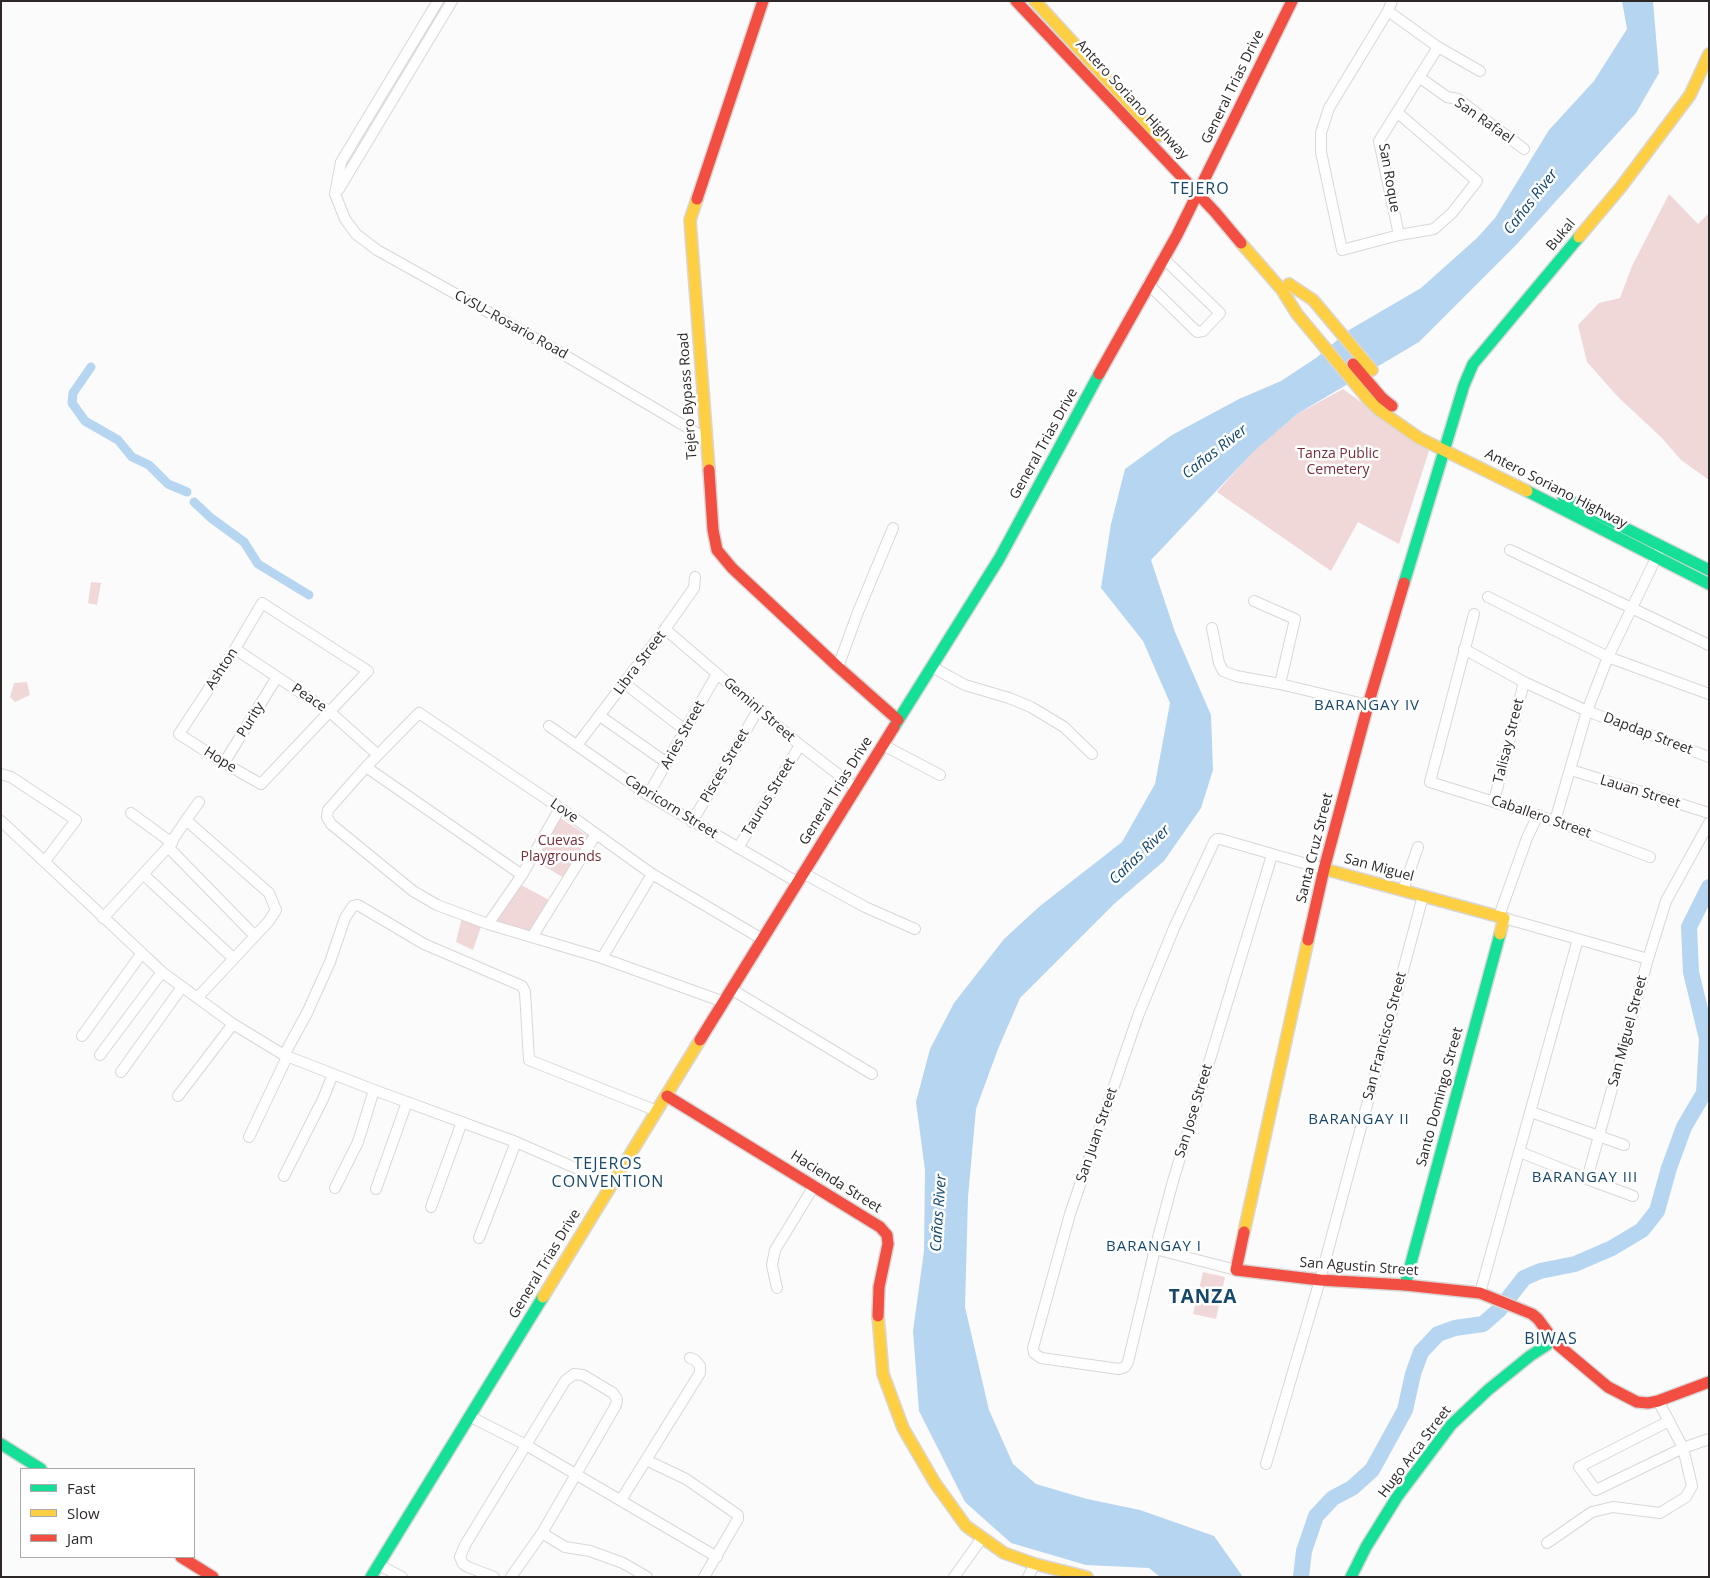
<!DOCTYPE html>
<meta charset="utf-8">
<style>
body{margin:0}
#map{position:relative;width:1710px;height:1578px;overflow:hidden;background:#fcfbfb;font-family:"Open Sans",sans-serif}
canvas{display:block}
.frame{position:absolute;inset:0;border:2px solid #2d2828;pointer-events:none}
.legend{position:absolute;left:20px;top:1468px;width:175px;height:90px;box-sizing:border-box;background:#fff;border:1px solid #aba9a9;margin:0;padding:6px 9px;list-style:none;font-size:15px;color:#2d2828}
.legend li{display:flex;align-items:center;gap:10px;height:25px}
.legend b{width:25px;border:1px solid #aba9a9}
</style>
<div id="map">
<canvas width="1710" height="1578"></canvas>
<div class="frame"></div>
<ul class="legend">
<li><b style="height:6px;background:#16e098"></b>Fast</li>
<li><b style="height:6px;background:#ffcf43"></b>Slow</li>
<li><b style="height:6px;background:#f24e42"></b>Jam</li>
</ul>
</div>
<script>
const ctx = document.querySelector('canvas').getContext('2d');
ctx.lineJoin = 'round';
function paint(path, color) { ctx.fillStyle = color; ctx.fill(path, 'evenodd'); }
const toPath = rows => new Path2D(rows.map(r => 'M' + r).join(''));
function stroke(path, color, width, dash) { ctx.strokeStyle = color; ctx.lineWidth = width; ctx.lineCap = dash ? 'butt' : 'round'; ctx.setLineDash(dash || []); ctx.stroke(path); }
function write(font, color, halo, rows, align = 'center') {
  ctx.font = font + ' "Open Sans",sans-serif'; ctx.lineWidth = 5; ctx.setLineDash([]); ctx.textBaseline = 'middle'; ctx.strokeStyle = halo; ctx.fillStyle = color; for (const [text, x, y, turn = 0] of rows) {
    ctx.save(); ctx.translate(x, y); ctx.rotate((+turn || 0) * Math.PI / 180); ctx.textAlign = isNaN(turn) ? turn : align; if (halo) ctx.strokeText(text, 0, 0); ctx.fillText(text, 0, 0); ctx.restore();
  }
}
paint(toPath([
 [1669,194,1698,224,1709,213,1709,480,1681,460,1661,437,1618,397,1587,362,1578,325,1599,303,1620,298,1632,266],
 [1343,389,1429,451,1399,544,1358,522,1331,571,1217,492,1254,450,1297,414],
 [91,582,101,583,97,605,88,603],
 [27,682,30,695,15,702,10,697,14,683],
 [559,817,589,837,564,878,534,860],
 [521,885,551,901,530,933,493,923],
 [462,917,482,924,473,950,456,942],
 [1203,1272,1225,1277,1216,1319,1193,1314]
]), '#f0d8d9');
paint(toPath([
 [1622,1,1653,1,1659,73,1636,113,1517,244,1419,342,1297,414,1254,451,1151,560,1175,632,1211,715,1213,770,1201,808,1164,861,1114,904,1020,998,998,1049,976,1109,968,1197,965,1307,989,1410,1013,1464,1036,1484,1087,1499,1140,1510,1214,1536,1243,1577,1160,1577,1149,1568,1086,1565,1011,1543,965,1502,919,1411,913,1331,924,1251,925,1170,916,1102,930,1049,954,1003,1004,939,1040,906,1122,842,1155,784,1170,703,1143,641,1101,588,1111,524,1125,469,1172,435,1239,399,1281,381,1316,358,1349,330,1421,288,1477,238,1495,218,1549,130,1594,81,1627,29]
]), '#b5d5f0');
stroke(toPath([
 [91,367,73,393,72,403,85,421,118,440,132,457,149,465,168,484,187,492],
 [194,502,211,518,244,542,258,564,309,595]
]), '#b5d5f0', 9);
stroke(toPath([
 [1301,1577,1304,1551,1316,1516,1333,1498,1352,1488,1372,1470,1405,1410,1413,1374,1421,1352,1438,1334,1455,1328,1483,1324,1499,1310,1524,1278,1540,1271,1575,1264,1612,1248,1642,1230,1657,1211,1669,1168,1684,1127,1704,1093,1707,1039,1691,972,1689,927,1709,887]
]), '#b5d5f0', 16);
const street = toPath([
 [438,1,341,162,335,194,345,219,356,234,377,250,549,346,705,438],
 [1388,11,1392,1],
 [1419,77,1447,97,1458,99,1524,149],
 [1398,113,1477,181,1452,213,1434,229,1399,235,1342,250,1321,152,1321,133,1329,108,1388,11,1438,47,1480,71],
 [339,189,452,1],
 [1399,235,1379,141,1438,47],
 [1148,284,1197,332,1203,331,1220,313,1163,258],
 [1510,550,1709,645],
 [1488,597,1608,657,1709,694],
 [1254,601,1295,619,1280,684,1368,705],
 [262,603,368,671,261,784,224,763,179,734,235,649,262,603],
 [1474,614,1430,782,1555,821,1650,857],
 [1212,628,1219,663,1223,671,1236,676,1280,684],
 [665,629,800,745,856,788],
 [235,649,330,712,378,755],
 [1464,649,1524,682,1587,711,1709,757],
 [838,667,858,612,893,528],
 [932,667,965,685,1009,698,1031,707,1064,727,1092,754],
 [624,683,685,730],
 [600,716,667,763],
 [549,726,648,795,797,882],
 [577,745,665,629,694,588,695,577],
 [883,745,940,775],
 [224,763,277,677],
 [366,767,522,875],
 [1571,770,1709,813],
 [1,774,11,777,76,820,45,861],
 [648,795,717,674],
 [1494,801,1524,682],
 [131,813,172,843],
 [186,820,199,802],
 [1,821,162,972,233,1024,284,1055,374,1090,516,1142,612,1184],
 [1555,821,1587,711,1608,657,1659,552],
 [692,822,758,710],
 [168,847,254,935],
 [738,848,800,745],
 [1272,855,1173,1181,1155,1249,1128,1362,1125,1367,1119,1369,1041,1358,1034,1353,1033,1348,1070,1214,1138,1016,1174,928,1214,842,1217,839,1220,839,1324,869],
 [803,873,865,907,915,929],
 [143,874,233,958],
 [1403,890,1418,847],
 [1499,916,1527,838,1538,815],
 [103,918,168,847,186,820,269,893,276,910,269,921,198,997],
 [1504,918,1648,959,1587,1179,1520,1152],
 [488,924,522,875,560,808],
 [532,937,596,834],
 [602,958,652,874],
 [1648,959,1666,901,1709,823],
 [731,989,872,1074],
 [724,1002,602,958,488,924,437,905,413,891,331,824,327,817,328,810,366,767,419,713,560,808,652,874,762,939],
 [82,1036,142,953],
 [100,1055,162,972],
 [284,1055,307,1013,330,962,345,918,353,906,358,905,424,944,522,986,525,992,529,1060,657,1111],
 [121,1072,182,987],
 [178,1096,233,1024],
 [1531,1112,1624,1145],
 [249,1137,287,1057],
 [284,1176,323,1099,333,1074],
 [1587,1179,1633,1196],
 [335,1188,358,1142,374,1090],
 [376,1189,407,1102],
 [431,1207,462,1122],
 [479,1238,516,1142],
 [1155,1249,1236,1270],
 [777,1288,772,1265,775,1250,814,1186],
 [1480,1293,1578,939],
 [1658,1401,1669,1421,1683,1448,1596,1490,1579,1467,1669,1421],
 [471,1417,526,1445,717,1557],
 [646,1460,686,1479,738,1515,738,1519,704,1577],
 [1266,1464,1320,1280,1423,896],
 [621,1500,700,1373,700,1366,695,1360,690,1358],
 [542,1533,565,1547,590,1551,623,1563,647,1577],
 [1547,1543,1592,1512,1613,1507,1660,1513,1686,1497,1692,1486,1683,1448,1709,1439],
 [379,1565,402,1577],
 [494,1577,468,1567,463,1564,460,1557,465,1545,565,1381,574,1374,583,1375,613,1393,617,1399,616,1405,542,1533,511,1577],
 [954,1577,982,1538],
 [1028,1577,1035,1564]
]);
const fast = toPath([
 [1527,491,1709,584],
 [1563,497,1709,570],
 [1404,583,1464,385,1473,364,1579,237],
 [894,727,999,559,1099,374],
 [1405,1285,1500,934],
 [1,1444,41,1469],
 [371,1577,543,1297],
 [1351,1577,1366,1547,1397,1497,1451,1425,1488,1390,1530,1356,1547,1345]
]);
const slow = toPath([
 [1035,1,1159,136],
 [697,199,690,220,709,470],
 [1579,237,1621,187,1690,95,1709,54],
 [1241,243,1282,290,1297,314,1367,398,1379,410,1419,438,1527,491],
 [1289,284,1313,300,1372,370],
 [1324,869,1504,918,1500,934],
 [1244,1232,1308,940],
 [543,1297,700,1040],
 [878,1316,883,1374,903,1428,935,1483,966,1526,1004,1553,1035,1564,1087,1577]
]);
const jam = toPath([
 [1016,1,1215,212,1241,243],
 [697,199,763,1],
 [1353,364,1382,398,1392,406],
 [1099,374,1177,235,1292,1],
 [709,470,713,530,717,550,732,568,838,667,898,720],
 [1308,940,1324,869,1368,705,1404,583],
 [700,1040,894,727],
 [667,1096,880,1227,887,1235,888,1244,879,1287,878,1316],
 [1244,1232,1236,1270,1320,1280,1405,1285,1480,1293,1532,1314,1538,1319,1549,1334],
 [1558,1345,1608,1387,1637,1402,1648,1403,1658,1401,1709,1382],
 [181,1557,213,1577]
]);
stroke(street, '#d9d6d6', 12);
stroke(fast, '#d9d6d6', 14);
stroke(slow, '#d9d6d6', 14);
stroke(jam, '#d9d6d6', 14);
stroke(street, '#fffefe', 10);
stroke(fast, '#16e098', 11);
stroke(slow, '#ffcf43', 11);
stroke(jam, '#f24e42', 11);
write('14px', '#2d2828', '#fff', [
 ["General Trias Drive",1233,87,-64],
 ["Antero Soriano Highway",1132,100,47],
 ["San Rafael",1484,121,35],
 ["San Roque",1389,178,80],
 ["Bukal",1561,235,-50],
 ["CvSU–Rosario Road",511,325,29],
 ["Tejero Bypass Road",688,396,-94],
 ["General Trias Drive",1044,444,-61],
 ["Antero Soriano Highway",1556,489,27],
 ["Libra Street",640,663,-53],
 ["Ashton",222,669,-57],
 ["Peace",309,698,34],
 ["Gemini Street",759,710,41],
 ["Purity",251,720,-58],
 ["Dapdap Street",1648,734,21],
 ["Aries Street",683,735,-61],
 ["Talisay Street",1509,741,-76],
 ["Hope",220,760,32],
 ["Pisces Street",725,766,-60],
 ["General Trias Drive",836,791,-58],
 ["Lauan Street",1640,792,17],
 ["Taurus Street",769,797,-59],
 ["Capricorn Street",671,807,32],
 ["Love",564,811,35],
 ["Caballero Street",1541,817,19],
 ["Santa Cruz Street",1315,848,-76],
 ["San Miguel",1379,868,15],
 ["San Miguel Street",1628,1031,-75],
 ["San Francisco Street",1385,1036,-75],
 ["Santo Domingo Street",1440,1097,-75],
 ["San Jose Street",1194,1111,-73],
 ["San Juan Street",1097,1135,-71],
 ["Hacienda Street",836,1182,32],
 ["General Trias Drive",545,1264,-59],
 ["San Agustin Street",1359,1267,4],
 ["Hugo Arca Street",1415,1452,-53]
]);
write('14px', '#772e38', '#fff', [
 ["Tanza Public",1338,454],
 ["Cemetery",1338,470],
 ["Cuevas",561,841],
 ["Playgrounds",561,857]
]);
write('italic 15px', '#11476b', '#fff', [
 ["Cañas River",1531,202,-52],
 ["Cañas River",1215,452,-38],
 ["Cañas River",1140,855,-44],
 ["Cañas River",939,1213,-86]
]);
ctx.letterSpacing = '1px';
write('15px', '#16486b', '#fff', [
 ["BARANGAY IV",1367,706],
 ["BARANGAY II",1359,1120],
 ["BARANGAY III",1585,1178],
 ["BARANGAY I",1154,1247]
]);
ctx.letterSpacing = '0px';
ctx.letterSpacing = '1px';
write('16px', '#16486b', '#fff', [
 ["TEJERO",1200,189],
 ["TEJEROS",608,1164],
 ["CONVENTION",608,1182],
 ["BIWAS",1551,1339]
]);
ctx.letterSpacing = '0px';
ctx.letterSpacing = '1px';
write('bold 19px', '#16486b', '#fff', [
 ["TANZA",1203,1298]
]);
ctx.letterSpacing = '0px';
</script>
